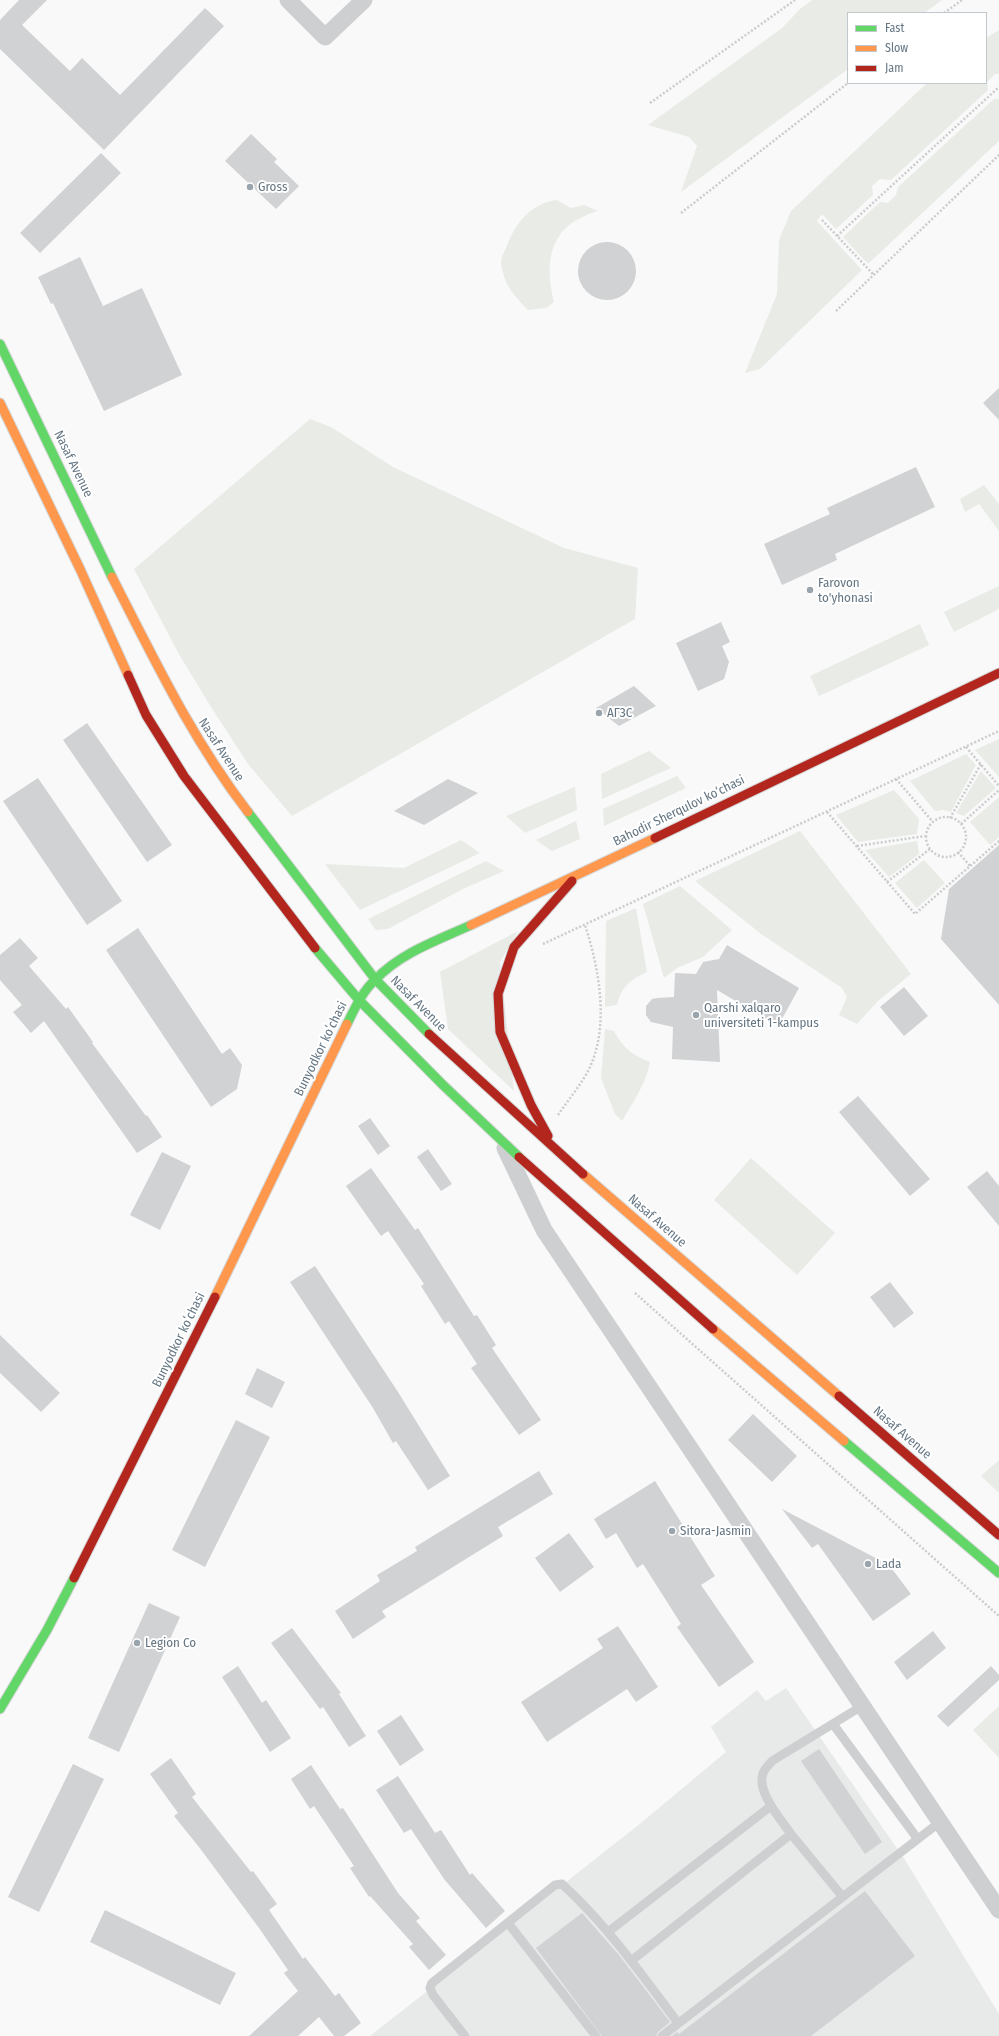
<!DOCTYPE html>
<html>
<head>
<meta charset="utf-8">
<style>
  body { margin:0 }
  #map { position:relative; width:999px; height:2036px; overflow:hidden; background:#f9f9f9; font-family:"Fira Sans Condensed",sans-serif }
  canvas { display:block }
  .legend { position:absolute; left:847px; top:12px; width:140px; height:72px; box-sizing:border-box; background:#fff; border:1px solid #c1c8cd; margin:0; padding:5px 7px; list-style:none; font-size:12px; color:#657683 }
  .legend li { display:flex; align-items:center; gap:8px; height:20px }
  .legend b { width:20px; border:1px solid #c1c8cd }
</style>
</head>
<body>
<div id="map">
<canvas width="999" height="2036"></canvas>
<ul class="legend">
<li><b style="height:5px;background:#63d668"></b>Fast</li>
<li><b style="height:5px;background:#ff974d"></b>Slow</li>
<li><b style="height:5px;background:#b3261e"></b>Jam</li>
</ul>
</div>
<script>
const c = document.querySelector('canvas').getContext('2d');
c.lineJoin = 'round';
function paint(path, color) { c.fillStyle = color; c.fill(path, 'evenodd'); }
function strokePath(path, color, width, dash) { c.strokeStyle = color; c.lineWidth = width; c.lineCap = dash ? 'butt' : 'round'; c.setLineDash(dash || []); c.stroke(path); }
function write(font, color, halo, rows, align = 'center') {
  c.font = font + ' "Fira Sans Condensed",sans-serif'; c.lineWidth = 4; c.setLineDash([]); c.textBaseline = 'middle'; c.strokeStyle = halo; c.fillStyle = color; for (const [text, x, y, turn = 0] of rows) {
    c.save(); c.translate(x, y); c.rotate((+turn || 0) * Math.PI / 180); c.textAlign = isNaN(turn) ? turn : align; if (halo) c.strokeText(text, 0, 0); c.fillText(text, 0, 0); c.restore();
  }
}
const built = new Path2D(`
  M786,1688L905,1860L999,2014V2036H370L641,1823L726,1752L711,1727L757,1690L766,1701Z`);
const green = new Path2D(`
  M812,0H942L924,13H848V69L681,192L697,146L689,137L648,125L782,28L800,9Z
  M999,30V74H995L987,82L988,90L891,180L880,179L872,186L873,195L836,229L822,214L817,221L862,270L760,369L745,373L777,294L779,240L791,211L927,83H986V38Z
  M994,99H999V141L868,264L843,237L880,202L888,203L896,195L898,187Z
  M557,200L571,208L584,205L598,211C550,225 544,258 554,302L546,308L528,310C513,294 504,286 501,262C501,258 504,252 506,248C515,224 530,203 557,200Z
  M310,419L331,427L393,467L564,548L638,568L635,619L292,816L248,764L211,707L180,656L134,569Z
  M984,485L999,504V531L979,504L965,512L960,499Z
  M999,586V609L954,632L944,612Z
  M920,624L929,645L819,696L810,676Z
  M999,739V777L975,750Z
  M649,751L671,768L602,799L601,774Z
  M966,754L976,765L951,812L943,810L935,811L910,781Z
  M981,771L996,788L964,816L956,813Z
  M677,776L686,788L604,826L603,809Z
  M575,787L577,810L525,833L506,816Z
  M894,790L919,819L917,834L858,842L836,815Z
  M999,797V837L990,845L970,822Z
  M576,821L580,839L552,851L536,840Z
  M800,831L911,974L878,1001L857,1024L839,1015L847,997L842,988L761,934L695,881Z
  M461,840L480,853L360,910L325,864L404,868Z
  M917,841L919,854L889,877L865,850Z
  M924,860L945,883L917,908L895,883Z
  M486,861L504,871L463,889L388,929L376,930L368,919Z
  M680,886L732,930L703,957L677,968L664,978L643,904Z
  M636,908L647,972C631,979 621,987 617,1005L605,1007L606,921Z
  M518,931L500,962L514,1091L448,1029L440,972Z
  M605,1029L614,1031C624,1049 631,1054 650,1062C646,1084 633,1102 622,1121L615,1114L601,1078Z
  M751,1158L835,1233L797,1275L714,1200Z
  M999,1460V1493L981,1476Z
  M999,1706V1758L973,1730Z`);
const building = new Path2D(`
  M19,0H47L22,25L70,71L82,58L120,95L205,8L224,26L104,150L0,49V20Z
  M251,134L277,159L274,162L299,186L276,209L225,161Z
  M101,153L121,173L40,253L20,233Z
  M578 271a29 29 0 1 1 58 0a29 29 0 1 1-58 0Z
  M80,257L103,306L142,288L182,375L104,411L53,303L51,304L38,277Z
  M999,388V420L983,403Z
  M916,467L935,507L835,554L837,560L782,585L764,544L830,514L827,508Z
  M721,622L730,642L722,646L729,662L724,679L698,691L676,643Z
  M634,686L656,706L619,726L596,708Z
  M87,723L172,845L147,862L63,740Z
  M38,778L122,901L87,925L3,801Z
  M448,779L478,793L424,825L394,811Z
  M999,845V1005L941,939L949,889Z
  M138,928L222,1054L230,1048L242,1065L237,1089L211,1107L106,950Z
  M20,938L38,958L29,966L66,1009L68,1007L93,1042L92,1043L146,1116L147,1115L162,1137L137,1153L44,1021L31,1033L13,1012L22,1005L0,980V955Z
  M727,945L799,988L778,1026L717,990L720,1062L672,1059L673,1027L651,1022L646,1015V1006L652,999L657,998L674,997L675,973L696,974L703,962L719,959Z
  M904,987L928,1016L904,1036L880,1007Z
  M858,1096L930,1179L910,1196L839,1112Z
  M370,1118L390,1146L378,1155L358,1126Z
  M428,1149L452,1184L441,1191L417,1157Z
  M162,1152L191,1166L160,1230L130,1215Z
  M371,1168L415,1230L418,1228L474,1316L477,1315L496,1345L492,1348L541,1420L519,1435L471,1368L477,1364L449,1321L445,1324L421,1286L424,1284L388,1231L381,1236L346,1186Z
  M987,1171L999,1186V1226L967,1187Z
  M315,1266L398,1392L450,1476L428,1490L396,1441L393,1443L373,1408L290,1282Z
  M890,1282L914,1313L894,1328L870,1297Z
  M0,1335L60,1393L41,1412L0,1373Z
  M257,1368L285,1382L272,1408L245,1394Z
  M753,1414L797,1456L772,1482L728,1440Z
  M236,1420L270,1437L205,1567L172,1550Z
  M539,1471L553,1494L498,1527L503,1536L382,1611L386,1617L353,1639L335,1611L380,1581L377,1575L417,1551L415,1547Z
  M655,1481L715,1576L701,1585L754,1662L719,1687L677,1627L681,1624L643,1564L637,1568L616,1533L606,1539L594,1519Z
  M782,1509L889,1565L911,1594L873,1621L818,1544L812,1548Z
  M569,1533L594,1567L560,1592L535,1558Z
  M149,1603L180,1617L119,1752L88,1738Z
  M618,1626L658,1687L636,1702L627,1689L547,1742L521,1702L603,1648L597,1639Z
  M292,1628L341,1693L339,1694L366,1736L349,1747L323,1707L320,1709L271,1643Z
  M933,1631L946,1648L907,1680L894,1662Z
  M238,1666L262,1703L266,1700L291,1738L270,1752L222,1677Z
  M991,1666L999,1675V1680L948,1727L937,1716Z
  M401,1715L424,1750L400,1766L377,1731Z
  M819,1749L882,1842L865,1854L801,1761Z
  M171,1758L196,1794L192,1797L251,1872L253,1871L277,1904L269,1910L303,1959L305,1957L335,1996L339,1993L361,2023L344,2036H334L319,2017L298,2036H249L298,1991L284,1973L288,1970L259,1928L199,1847L174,1816L178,1813L150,1774Z
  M73,1764L104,1779L39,1912L8,1897Z
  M311,1765L340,1809L343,1808L398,1893L420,1918L416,1921L446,1955L429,1970L409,1947L413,1944L370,1896L369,1897L350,1868L354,1866L314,1806L310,1809L291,1779Z
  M398,1776L435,1833L441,1830L470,1875L472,1873L505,1911L486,1928L444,1879L411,1829L404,1833L376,1790Z
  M865,1891L915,1956L811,2036H672L677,2032L679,2034Z
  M105,1910L236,1973L220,2005L90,1942Z
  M582,1913L619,1955L670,2022L658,2032L656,2036H602L536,1948Z`);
const path = new Path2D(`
  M944,13L962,0
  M650,103L795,0
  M681,213L848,83
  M822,220L874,275
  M837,236L999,87
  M836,311L999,155
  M966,747L999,786
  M896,779L933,822
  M827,812L915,914L999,841
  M926 837a20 20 0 1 1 40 0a20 20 0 1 1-40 0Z
  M950,818L981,764
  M961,824L999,790
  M857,846L925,836
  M958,852L970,866
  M887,882L930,849
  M543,944L999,731
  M558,1115C568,1100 581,1085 589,1069C610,1026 599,968 585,925
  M635,1293L999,1616`);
const lane = new Path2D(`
  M833,1724L917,1838
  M791,1834L842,1896
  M508,1923L596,2036
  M608,1932L771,1806
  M631,1961L791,1834C781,1820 754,1789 764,1771C766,1767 770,1764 772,1761L862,1706
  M465,2036L433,1995L430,1988L432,1983L555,1885L562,1884C607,1925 642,1975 678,2023
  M662,2036L940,1822`);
const street = new Path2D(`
  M288,0L325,37L364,0
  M505,1148L544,1230L999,1910`);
const fast = new Path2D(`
  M0,344L112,577
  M248,812L375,979L429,1034
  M315,948L359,1000L443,1085L519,1157
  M347,1024C355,1008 362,992 375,980C400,953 438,940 471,925
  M844,1441L999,1573
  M0,1709L47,1630L74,1578`);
const slow = new Path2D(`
  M0,403L80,569L128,675
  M112,577C154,659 192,739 248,812
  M471,925L655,838
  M583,1174L839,1396
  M215,1297L347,1024
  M713,1329L844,1441`);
const jam = new Path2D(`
  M128,675L146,715L184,776L315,948
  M655,838L999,673
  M429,1034L583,1174
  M548,1136L531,1105L500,1032L498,994L514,947L572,881
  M519,1157L713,1329
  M839,1396L999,1535
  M74,1578L215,1297`);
const markers = [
  [250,187,4,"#99a4ac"],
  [810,590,4,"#99a4ac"],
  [599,713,4,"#99a4ac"],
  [696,1015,4,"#99a4ac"],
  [672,1531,4,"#99a4ac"],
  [868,1564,4,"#99a4ac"],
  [137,1643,4,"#99a4ac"]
];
const poiNames = [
  ["Gross",258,187],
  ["Farovon",818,583],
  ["to'yhonasi",818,598],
  ["АГЗС",607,713],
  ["Qarshi xalqaro",704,1008],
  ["universiteti 1-kampus",704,1023],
  ["Sitora-Jasmin",680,1531],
  ["Lada",876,1564],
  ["Legion Co",145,1643]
];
const streetNames = [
  ["Nasaf Avenue",73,464,64],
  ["Nasaf Avenue",221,750,57],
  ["Bahodir Sherqulov ko‘chasi",679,811,-26],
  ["Nasaf Avenue",418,1004,45],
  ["Bunyodkor koʻchasi",321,1049,-64],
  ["Nasaf Avenue",657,1221,41],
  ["Bunyodkor koʻchasi",179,1340,-64],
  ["Nasaf Avenue",902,1433,41]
];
paint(built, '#e8e9e9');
paint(green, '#e8ebe6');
paint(building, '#d0d2d3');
strokePath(fast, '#d5d6d7', 11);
strokePath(slow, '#d5d6d7', 11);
strokePath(jam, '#d5d6d7', 11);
strokePath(path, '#cbcccd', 2.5, [2, 2]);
strokePath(lane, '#cecfd0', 9);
strokePath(street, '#cecfd0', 17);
strokePath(fast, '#63d668', 9);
strokePath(slow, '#ff974d', 9);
strokePath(jam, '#b3261e', 9);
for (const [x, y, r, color] of markers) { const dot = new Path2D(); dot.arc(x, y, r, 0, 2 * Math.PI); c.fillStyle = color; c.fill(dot); strokePath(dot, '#fff', 1.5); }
write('13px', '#657683', '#fff', poiNames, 'left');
write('13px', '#657683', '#fff', streetNames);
</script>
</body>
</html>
